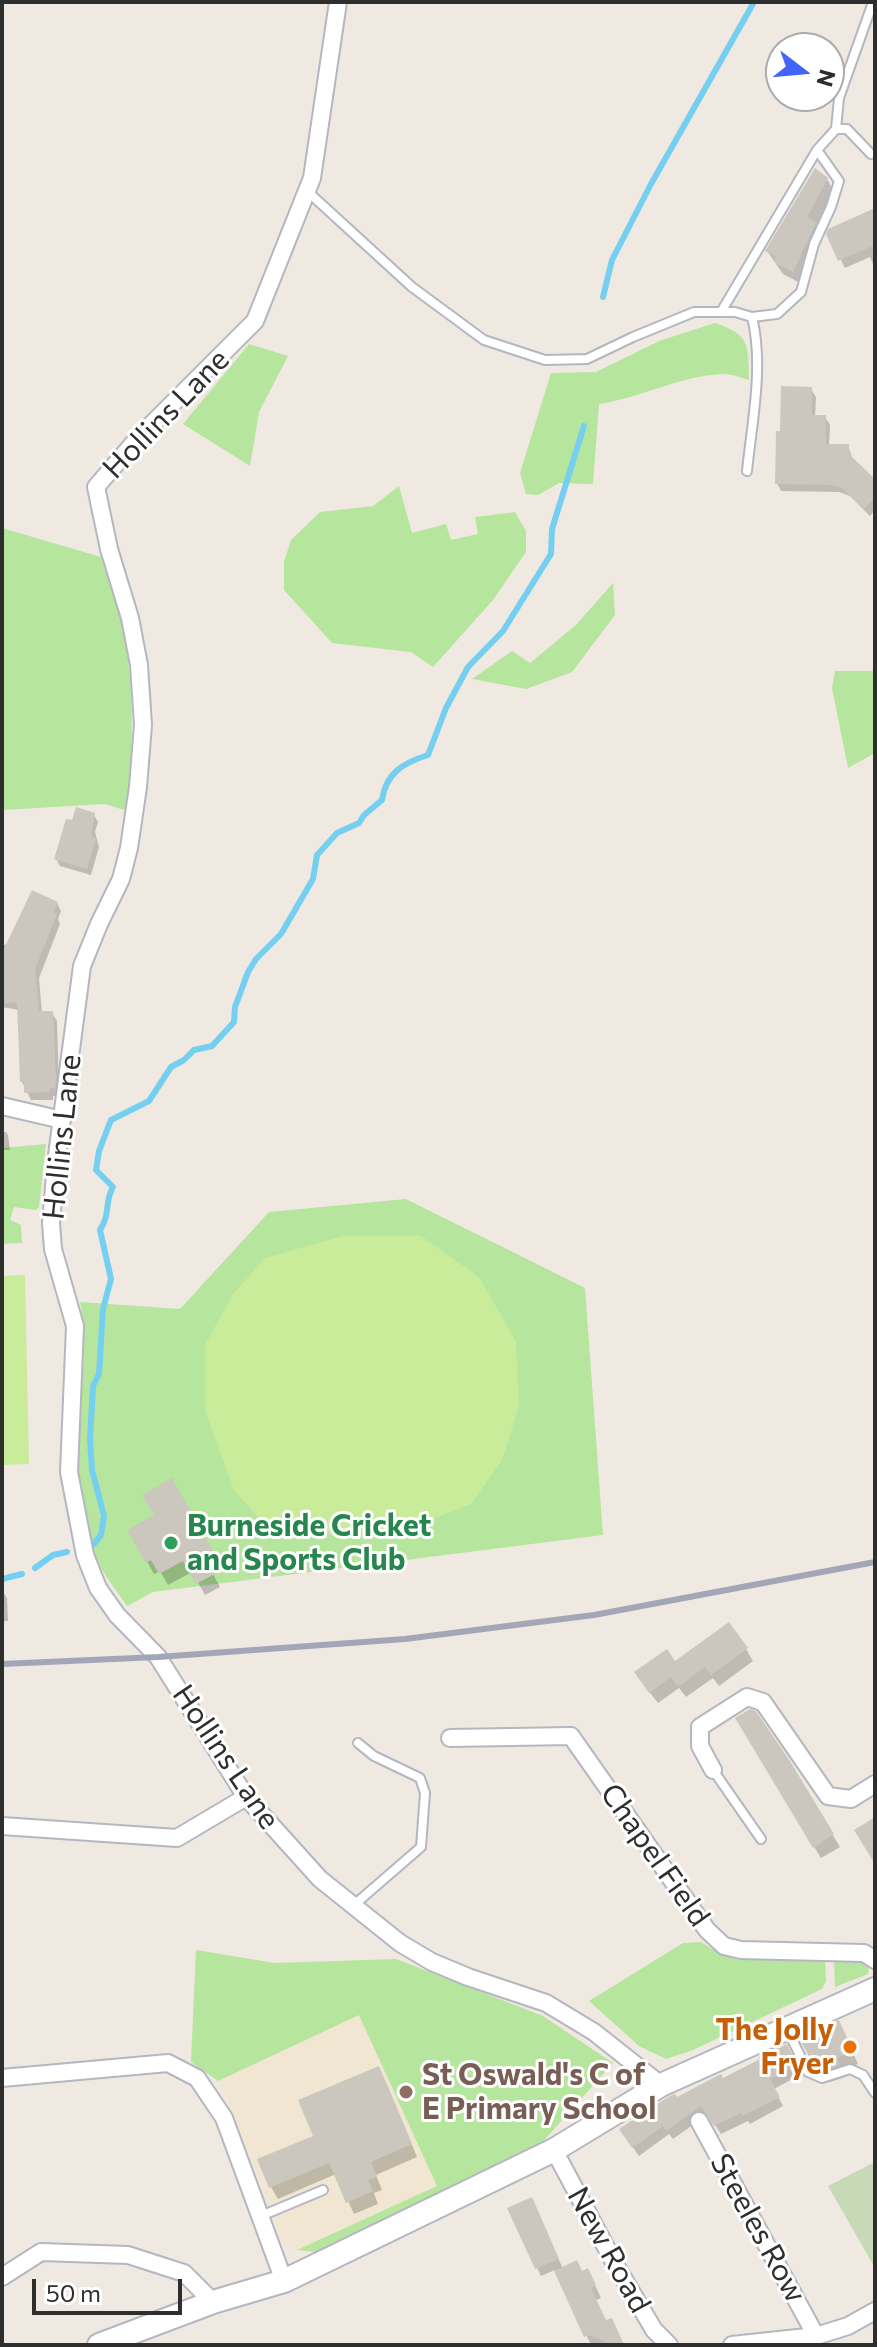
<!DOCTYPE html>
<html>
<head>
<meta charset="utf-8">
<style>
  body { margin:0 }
  #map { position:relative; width:877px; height:2347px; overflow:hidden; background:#efe9e1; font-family:Commissioner,sans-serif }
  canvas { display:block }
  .frame { position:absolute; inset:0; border:4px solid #2e2e2e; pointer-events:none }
  .north { position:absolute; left:765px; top:32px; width:80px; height:80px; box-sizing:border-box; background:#fff; border:2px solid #ababab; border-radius:50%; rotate:106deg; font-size:22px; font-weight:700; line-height:32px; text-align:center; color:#2e2e2e }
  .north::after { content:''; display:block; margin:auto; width:28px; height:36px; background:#4264fb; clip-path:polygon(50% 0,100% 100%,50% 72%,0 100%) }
  .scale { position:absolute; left:32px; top:2279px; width:150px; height:36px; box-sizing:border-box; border:4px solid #2e2e2e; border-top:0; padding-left:10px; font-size:24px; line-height:28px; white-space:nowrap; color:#2e2e2e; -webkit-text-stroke:6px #fff; paint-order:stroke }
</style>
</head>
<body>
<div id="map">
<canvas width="877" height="2347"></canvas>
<div class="frame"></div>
<div class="north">N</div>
<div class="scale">50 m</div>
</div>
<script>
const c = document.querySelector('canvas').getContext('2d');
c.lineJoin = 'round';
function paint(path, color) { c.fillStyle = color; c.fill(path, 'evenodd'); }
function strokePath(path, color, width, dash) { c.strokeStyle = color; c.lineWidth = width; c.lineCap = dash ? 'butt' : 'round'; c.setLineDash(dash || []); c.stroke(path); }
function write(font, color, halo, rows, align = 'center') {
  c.font = font + ' Commissioner,sans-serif'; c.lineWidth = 6; c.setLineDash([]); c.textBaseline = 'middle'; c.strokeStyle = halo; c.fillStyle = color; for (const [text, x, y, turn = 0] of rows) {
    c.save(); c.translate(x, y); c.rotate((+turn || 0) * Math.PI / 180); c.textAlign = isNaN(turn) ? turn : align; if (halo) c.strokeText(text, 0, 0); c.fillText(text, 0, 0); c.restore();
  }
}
const education = new Path2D(`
  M196,1950L275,1963L396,1959L543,2016L613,2063L539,2146L316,2252L297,2250L284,2246L229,2103L219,2081L191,2062Z`);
const green = new Path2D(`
  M715,323C751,335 748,345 749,380C742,378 732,374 724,374C681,375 641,398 599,404L593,484L559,483L538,495L526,494L520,473L551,373L596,372L659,341Z
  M249,344L288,356L259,412L250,466L183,424Z
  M399,486L412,533L446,524L451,540L478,534L475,517L515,512L526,531V552L493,600L433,667L411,652L332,643L284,590V562L291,540L320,512L373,506Z
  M2,528L101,557C110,583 119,609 124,635C135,693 133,753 127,811L105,804L2,810Z
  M613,583L615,615L572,672L526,689L472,679L512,651L530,663L576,625Z
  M835,671H875V753L848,768L832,688Z
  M46,1144L39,1207L36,1210L14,1207L10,1220L21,1225L22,1243L2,1244V1148Z
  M406,1199L585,1288L603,1535L153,1592L127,1606C117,1591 104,1576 97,1559C86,1532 77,1479 77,1449C77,1399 91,1353 80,1302L180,1309L269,1212Z
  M701,1942L720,1954L738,1960L825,1959L826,1981L822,1989L693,2050L666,2059L639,2046L589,2001L683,1943Z
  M196,1950L275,1963L396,1959L543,2016L613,2063L539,2146L316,2252L297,2250L437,2186L359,2015L218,2081L191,2062Z
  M860,1960L869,1968L868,1974L835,1987L834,1962Z`);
const cemetery = new Path2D(`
  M875,2162V2268L828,2186Z`);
const pitch = new Path2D(`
  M343,1236H421L479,1277L516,1341L519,1406L502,1460L471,1504L412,1527L320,1533L262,1522L234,1490L205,1411V1345L233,1294L265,1258Z
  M25,1275L29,1464L2,1465V1276Z`);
const shadow = new Path2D(`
  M827,179L834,192L816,225L822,236L800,283L783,274L767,251Z
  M875,224V269L870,257L845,268L828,234Z
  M811,389L816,397L815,417H825L830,425L829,446H848L853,460L875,482V510L870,516L850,496L839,492L781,491L777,483L782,433Z
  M94,815L98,822L95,832L99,847L91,875L60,866L56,859L73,823Z
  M57,903L61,911L58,919L60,924L39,978L42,1013H52L57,1021L59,1089L58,1096H53V1100H31L22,1082L19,1010L2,1007V945L17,944Z
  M2,1132H6L8,1135L10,1150H2Z
  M171,1481L221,1569L213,1574L220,1587L205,1595L192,1572L168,1585L160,1571L154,1574L130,1531L156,1515Z
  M2,1590L7,1598L8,1621H2Z
  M746,1649L753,1661L719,1686L713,1678L686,1697L679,1688L658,1703L644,1685L675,1663Z
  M737,1719L789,1762L840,1847L821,1858Z
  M845,2035L858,2064L842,2071L845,2077L830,2082L824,2079L802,2039Z
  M791,2056L800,2075L774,2089L783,2106L750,2124L748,2121L721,2134L708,2114L673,2139L669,2134L639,2156L627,2139L676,2100Z
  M385,2080L417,2157L376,2175L382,2190L374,2193L378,2204L354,2214L336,2174L278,2199L271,2187L316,2137Z
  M536,2207L563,2269L582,2273L594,2283L601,2298L596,2300L606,2322L624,2345H591L555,2270L541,2276L510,2209Z`);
const stream = new Path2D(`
  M603,297L612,260L651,184L754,2
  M92,1546L101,1535L104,1516L92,1470L90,1439L93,1386L99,1374L103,1309L111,1279L100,1230C111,1213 104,1203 113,1187L96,1170L99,1151L111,1120L149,1101L171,1067L184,1060L194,1050L212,1046L234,1022L235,1007L248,972L256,959L281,934L313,879L317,855L337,833L359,823L364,815L382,800C386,773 403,763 428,755L446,708L468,667L503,631L551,554L552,529L584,426
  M35,1568L53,1555L67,1552
  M2,1579L22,1574`);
const building = new Path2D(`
  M815,168L828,178L807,217L816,222L793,272L774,262L776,257L765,251Z
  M875,208V245L838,261L826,234L828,229Z
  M781,386L812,387V415H826V444H849V454L875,479V498L864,509L843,489L833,485L775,484L776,431H780Z
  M76,807L95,813L91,836L96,838L87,869L54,859L66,819L72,820Z
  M32,890L58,902L53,913L57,914L35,969L39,1011H53L56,1080L55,1088L50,1089V1092L24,1093V1082H20L17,1002L5,1003V999H2V953Z
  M172,1478L216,1556L208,1561L215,1574L196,1584L183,1561L159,1574L151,1560L146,1563L127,1530L154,1515L142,1495Z
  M729,1622L748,1648L711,1675L705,1667L678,1687L671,1677L649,1693L634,1672L667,1649L675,1661Z
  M750,1709L756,1711L790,1761L834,1834L813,1848L735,1718Z
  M875,1817V1864L854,1830Z
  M839,2020L853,2051L837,2058L840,2065L822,2071L815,2067L799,2038Z
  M787,2044L797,2065L770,2079L780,2097L743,2116L741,2113L714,2126L701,2106L666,2131L663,2126L632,2148L619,2129L668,2097L675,2094L677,2097L721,2074L723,2078L760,2059L758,2057Z
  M379,2066L412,2144L371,2162L377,2177L368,2180L373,2191L346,2203L329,2163L269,2188L257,2159L313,2136L298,2100Z
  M532,2197L559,2259L535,2269L507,2208Z
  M577,2260L582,2271L588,2268L596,2285L591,2288L606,2320L612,2318L624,2345H612L590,2335L584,2337L554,2271Z`);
const lane = new Path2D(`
  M836,129L839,98L873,2
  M817,150L836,129H847L871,154
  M307,191L412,287L484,340L545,360L587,359L633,337L694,312H735L752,317C764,366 752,422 747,471
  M721,312L817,150L839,181L831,207L814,244L801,292L777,314L752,317
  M713,1770L761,1839
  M354,1905L421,1847L425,1793L420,1778L374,1756L358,1743
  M787,2029L808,2072L822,2078L850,2069L863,2075L875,2093
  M261,2216L323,2190`);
const street = new Path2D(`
  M338,2L312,178L255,321L138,438L96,487L109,549L130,618L139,665L143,725L138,787L129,848L121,879L99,924L82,966L56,1163L51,1223L53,1249L75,1326L69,1472L85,1555L98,1588L117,1615L158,1657L246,1797L320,1879L400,1943L432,1962L468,1977L546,2003L594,2032L661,2085
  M2,1106L62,1120
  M450,1738L571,1736L707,1930L724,1946L741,1950L864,1953L875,1960
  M713,1770L700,1746V1727L747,1697L763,1702L828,1796L851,1799L875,1784
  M2,1826L177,1838L246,1797
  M2,2078L168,2063L197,2078L224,2118L284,2281
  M699,2121L816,2336
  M554,2150L615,2264L654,2330L669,2345
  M2,2277L41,2252L128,2255L184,2273L213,2302
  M732,2345L816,2336L848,2326L875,2311`);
const secondary = new Path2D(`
  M99,2345L213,2302L284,2281L554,2150L661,2085L875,1989`);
const rail = new Path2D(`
  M2,1664L158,1657L405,1639L594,1615L875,1562`);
const markers = [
  [171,1543,8,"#2e9e5b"],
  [850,2047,8,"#e8710a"],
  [406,2092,8,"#8d6e63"]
];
const streetNames = [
  ["Hollins Lane",166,414,-46],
  ["Hollins Lane",62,1137,-84],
  ["Hollins Lane",226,1757,56],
  ["Chapel Field",655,1855,55],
  ["Steeles Row",758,2228,61],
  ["New Road",609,2250,61]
];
const leisureNames = [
  ["Burneside Cricket",187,1526],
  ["and Sports Club",187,1560]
];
const foodNames = [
  ["The Jolly",834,2030],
  ["Fryer",834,2064]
];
const educationNames = [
  ["St Oswald's C of",422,2075],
  ["E Primary School",422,2109]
];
paint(education, '#f0e6d1');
paint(green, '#b6e59e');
paint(cemetery, '#c8d9b8');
paint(pitch, '#c9ec9a');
paint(shadow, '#0003');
strokePath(stream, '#75cff0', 6);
paint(building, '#cbc7bf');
strokePath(lane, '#b4b7c1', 12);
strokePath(street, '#b4b7c1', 20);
strokePath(secondary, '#b4b7c1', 26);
strokePath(lane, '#fff', 8);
strokePath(street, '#fff', 16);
strokePath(secondary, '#fff', 22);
strokePath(rail, '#a3a6b8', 6);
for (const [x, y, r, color] of markers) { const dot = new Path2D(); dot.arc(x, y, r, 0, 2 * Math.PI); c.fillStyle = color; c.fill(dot); strokePath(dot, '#fff', 3); }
write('30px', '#2e2e2e', '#fff', streetNames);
write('bold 30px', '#27864d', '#fff', leisureNames, 'left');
write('bold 30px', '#c56008', '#fff', foodNames, 'right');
write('bold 30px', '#785e54', '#fff', educationNames, 'left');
</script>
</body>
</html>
